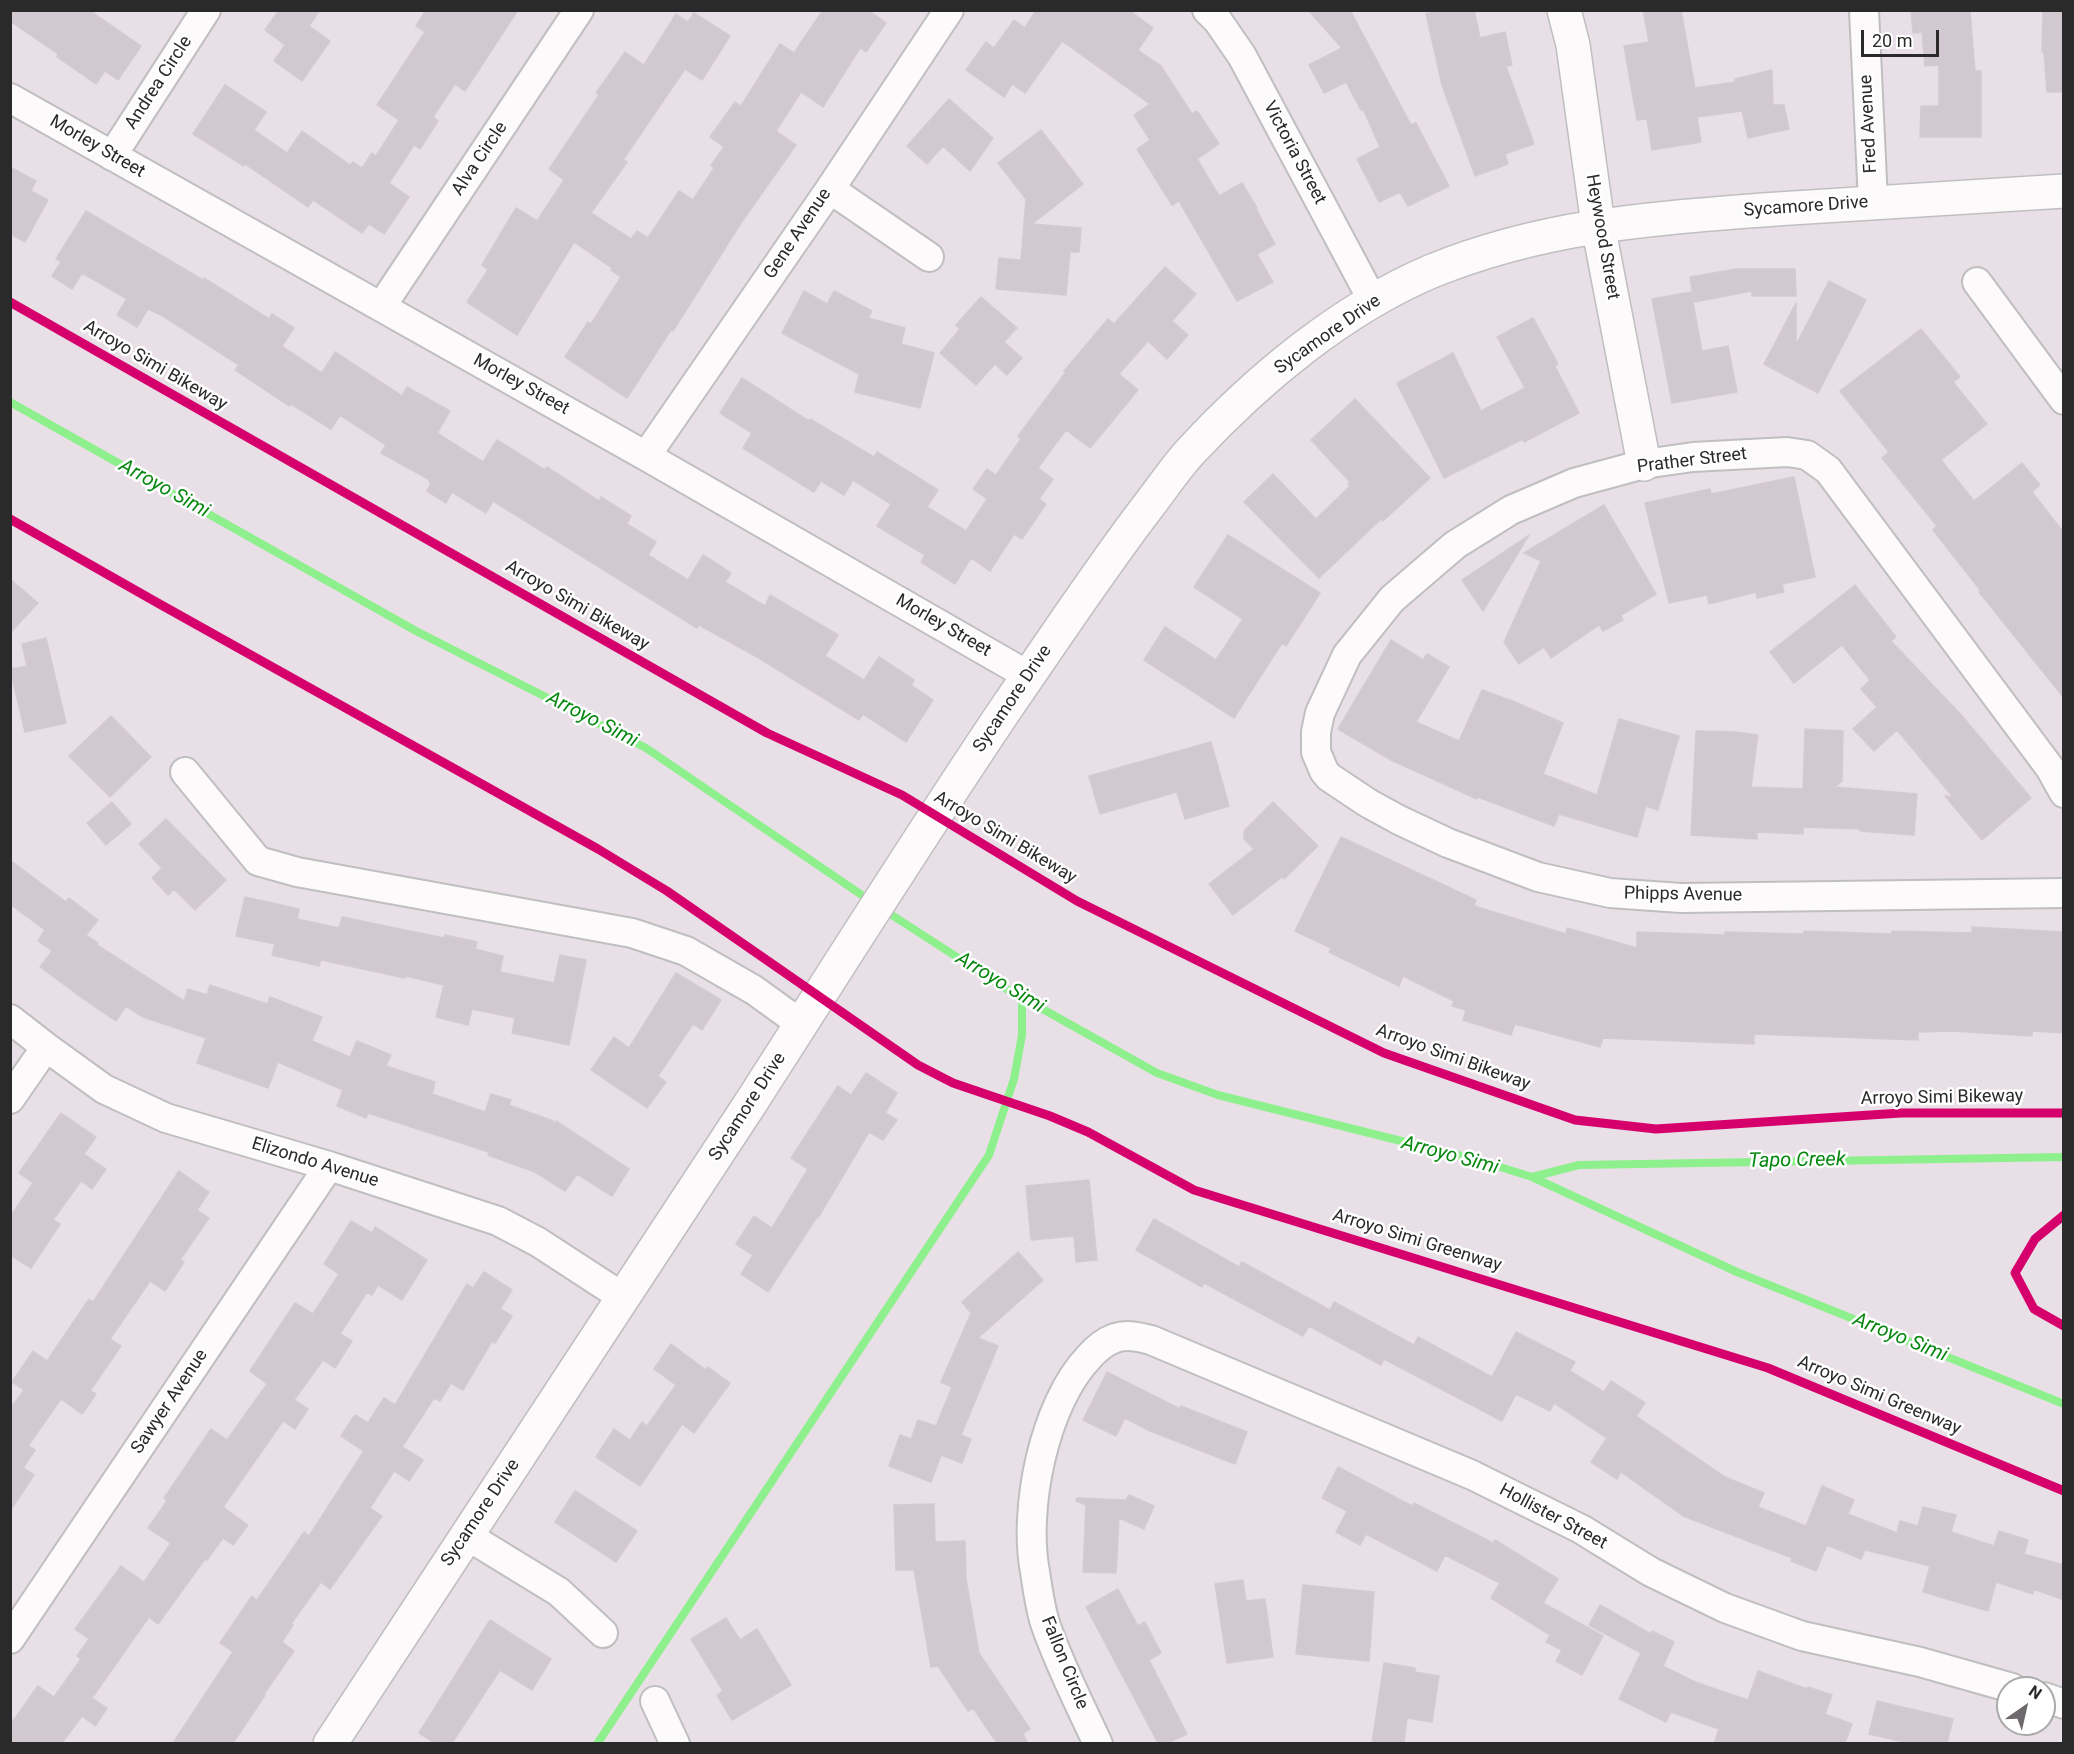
<!DOCTYPE html>
<html>
<head>
<meta charset="utf-8">
<style>
  body { margin:0 }
  #map { position:relative; width:2074px; height:1754px; overflow:hidden; background:#e9dfe6; font-family:Roboto,sans-serif }
  canvas { display:block }
  .frame { position:absolute; inset:0; border:12px solid #2a2a2a; pointer-events:none }
  .north { position:absolute; left:1996px; top:1676px; width:60px; height:60px; box-sizing:border-box; background:#fff; border:2px solid #aaa; border-radius:50%; rotate:34deg; font-size:16px; font-weight:700; line-height:24px; text-align:center; color:#2a2a2a }
  .north::after { content:''; display:block; margin:auto; width:21px; height:27px; background:#6d696c; clip-path:polygon(50% 0,100% 100%,50% 72%,0 100%) }
  .scale { position:absolute; left:1861px; top:30px; width:78px; height:27px; box-sizing:border-box; border:3px solid #2a2a2a; border-top:0; padding-left:8px; font-size:18px; line-height:21px; white-space:nowrap; color:#2a2a2a; -webkit-text-stroke:4px #fff; paint-order:stroke }
</style>
</head>
<body>
<div id="map">
<canvas width="2074" height="1754"></canvas>
<div class="frame"></div>
<div class="north">N</div>
<div class="scale">20 m</div>
</div>
<script>
const c = document.querySelector('canvas').getContext('2d');
c.lineJoin = 'round';
function strokePath(path, color, width, dash) { c.strokeStyle = color; c.lineWidth = width; c.lineCap = dash ? 'butt' : 'round'; c.setLineDash(dash || []); c.stroke(path); }
function paint(path, color) { c.fillStyle = color; c.fill(path, 'evenodd'); }
function write(font, color, halo, rows, align = 'center') {
  c.font = font + ' Roboto,sans-serif'; c.lineWidth = 5; c.setLineDash([]); c.textBaseline = 'middle'; c.strokeStyle = halo; c.fillStyle = color; for (const [text, x, y, turn = 0] of rows) {
    c.save(); c.translate(x, y); c.rotate((+turn || 0) * Math.PI / 180); c.textAlign = isNaN(turn) ? turn : align; if (halo) c.strokeText(text, 0, 0); c.fillText(text, 0, 0); c.restore();
  }
}
const stream = new Path2D(`
  M10,402L416,631L646,748L872,902
  M884,910L1005,988L1157,1073L1218,1095L1481,1161L1532,1177L1737,1272L2064,1404
  M1532,1177L1579,1165L2064,1157
  M597,1744L989,1155L1014,1079L1022,1035V998`);
const building = new Path2D(`
  M10,10H89L141,46L118,80L105,71L96,84L57,57L58,54L10,21Z
  M279,10H320L309,26L330,41L302,81L274,61L285,45L265,30Z
  M426,10H518L465,91L455,84L433,117L438,121L420,149L414,145L389,183L409,197L384,234L369,224L362,233L313,200L308,207L245,164L244,166L193,134L225,85L266,112L254,130L287,153L302,131L350,165L353,162L362,168L372,153L376,156L399,120L377,105L425,32L416,26Z
  M823,10H868L886,23L866,52L860,48L823,107L801,92L776,131L796,145L741,223L673,331L671,330L627,398L565,357L588,322L591,324L621,277L611,270L612,268L574,242L517,335L467,302L488,270L482,265L516,208L537,221L564,180L549,169L599,95L596,93L625,52L644,65L676,14L688,22L694,13L730,36L702,80L685,69L623,160L627,162L591,213L631,239L637,231L648,238L679,191L693,200L714,168L711,165L724,147L710,137L735,102L741,106L780,44L794,53Z
  M1036,10H1129L1153,28L1138,50L1161,66L1192,114L1197,111L1219,144L1197,159L1219,196L1242,183L1257,208L1256,209L1275,244L1257,254L1273,282L1237,301L1179,201L1172,205L1137,149L1150,140L1134,115L1150,104L1062,41L1025,93L1012,84L1004,97L966,70L986,42L994,48L1014,20L1025,28Z
  M1308,10H1350L1411,125L1416,123L1449,186L1408,206L1400,192L1379,202L1357,159L1380,147L1363,109L1361,110L1346,82L1324,93L1309,65L1342,48Z
  M1440,10H1474L1480,38L1505,32L1512,65L1506,66L1534,144L1505,154L1508,164L1475,176L1442,85L1426,14Z
  M1643,10H1681L1695,88L1735,82V79L1772,70L1773,105H1784L1789,129L1748,138L1742,111L1697,117L1701,142L1652,150L1647,119L1637,120L1624,46L1649,42Z
  M1911,10H1970L1975,71H1981V137H1920L1921,106H1939V65L1925,66L1922,32L1913,33Z
  M2043,10H2064V92H2047L2044,52H2042Z
  M949,99L993,138L970,171L943,146L927,164L907,146Z
  M1041,130L1083,184L1032,224L1081,228L1079,252H1070L1066,295L996,289L999,258L1021,260L1026,199L998,163Z
  M10,167L36,181L31,191L48,200L25,242L10,234Z
  M86,211L203,280L204,278L269,319L272,314L294,328L282,346L322,373L335,352L402,396L407,387L450,411L437,433L483,462L497,440L545,470L547,467L599,501L601,497L631,516L627,524L656,542L648,555L688,580L703,555L731,573L725,582L765,606L770,595L838,635L825,656L864,680L879,657L914,680L911,685L933,700L906,742L863,714L859,720L757,657L699,625L697,628L493,501L486,513L452,492L446,503L427,491L431,483L429,482L430,480L381,453L386,445L340,415L331,429L291,404L289,406L235,370L239,365L163,316L148,309L137,327L117,315L127,299L82,273L72,289L52,276L61,262L56,259Z
  M1165,267L1196,294L1172,321L1188,335L1167,359L1148,341L1119,374L1138,390L1090,448L1066,430L1038,468L1053,479L1039,499L1046,504L1022,539L1014,534L990,571L971,558L955,584L921,562L925,555L877,526L891,504L853,480L844,495L821,481L814,492L743,448L752,433L720,413L742,378L809,421L810,419L874,457L877,452L938,490L927,507L966,531L987,499L973,489L987,469L996,475L1021,439L1018,436L1066,372L1064,371L1108,319L1114,324Z
  M1736,269H1795L1796,296H1752V291L1694,302L1690,277Z
  M1829,281L1866,300L1818,393L1764,364L1796,303V345Z
  M804,291L827,304L834,291L872,311L868,318L905,328L901,344L934,353L920,408L855,392L859,374L782,333Z
  M1691,292L1702,351L1728,346L1737,392L1672,403L1652,299Z
  M981,297L1017,328L1004,342L1022,358L1007,375L995,364L976,385L940,353L960,329L956,325Z
  M1533,318L1558,364L1555,366L1579,413L1524,442L1523,439L1444,478L1397,383L1453,353L1481,411L1525,388L1497,337Z
  M1921,329L1960,377L1953,382L1987,424L1941,460L1974,501L2022,463L2040,485L2032,492L2064,533V698L1979,592L1981,591L1933,530L1937,526L1882,458L1889,452L1840,391Z
  M1355,399L1430,478L1383,521L1381,519L1319,578L1244,502L1273,474L1316,519L1350,486L1348,484L1350,482L1311,440Z
  M1794,477L1815,577L1782,584L1784,592L1757,598L1756,592L1709,604L1707,595L1669,603L1645,503L1710,489L1711,494Z
  M1604,505L1656,594L1621,615L1623,620L1603,631L1599,625L1551,658L1544,647L1519,664L1504,642L1541,561L1524,553Z
  M1228,535L1320,593L1286,646L1282,643L1234,718L1144,660L1165,627L1216,660L1243,619L1194,587Z
  M1529,535L1483,611L1462,580Z
  M10,579L38,603L10,633Z
  M1855,585L1896,637L1891,641L1963,717L2031,798L1982,840L1945,796L1953,797L1897,730L1874,751L1853,729L1877,707L1861,689L1870,680L1842,645L1794,683L1770,652Z
  M46,638L66,723L25,732L10,669L27,666L22,644Z
  M1391,640L1423,660L1427,654L1449,667L1416,722L1459,741L1482,690L1515,702L1563,723L1543,774L1597,795L1619,719L1679,736L1658,810L1646,806L1637,837L1559,814L1554,826L1478,797L1477,799L1391,760L1338,729Z
  M111,716L151,757L110,797L69,756Z
  M1805,729L1843,731L1842,781L1835,787L1917,794L1914,835L1860,831V829L1803,827V834L1757,832V839L1691,835L1696,731L1736,732L1758,735L1751,787L1803,789Z
  M1211,742L1229,806L1185,819L1177,792L1100,814L1089,776Z
  M112,802L131,824L106,845L87,823Z
  M1273,802L1318,846L1284,879L1282,877L1233,915L1209,884L1254,849L1244,839V831Z
  M166,819L226,880L195,910L174,889L168,895L152,878L162,868L139,844Z
  M1341,837L1476,900L1474,906L1566,934L1567,928L1637,948V932L1725,935V932L1804,934V931L1892,934V931L1972,933V927L2064,932V1033L2032,1031V1036L1952,1031L1918,1032V1040L1754,1034V1044L1603,1038L1600,1047L1515,1024L1511,1035L1463,1020L1466,1010L1452,1006L1454,1001L1403,976L1399,986L1329,952L1331,948L1295,931Z
  M10,860L66,902L69,898L98,920L86,935L98,943L97,945L184,1001L188,989L207,995L210,985L267,1004L270,997L322,1017L312,1041L350,1057L357,1041L391,1055L386,1066L435,1082L432,1094L485,1112L491,1094L511,1100L509,1105L553,1121L552,1127L556,1121L629,1169L612,1196L577,1174L565,1191L535,1172L488,1155L489,1152L368,1113L366,1118L337,1106L343,1090L278,1062L268,1088L197,1063L206,1038L143,1017L126,1006L116,1021L85,1000L40,967L52,951L38,941L45,930L10,904Z
  M245,897L299,909L297,919L339,928L342,917L444,938L445,935L477,942L475,949L503,956L500,972L554,983L560,955L586,960L569,1045L512,1033L515,1018L472,1009L468,1025L436,1017L444,985L405,976V978L321,960L319,966L272,955L275,944L236,936Z
  M676,973L721,1000L702,1030L693,1024L658,1076L666,1082L647,1108L591,1070L614,1037L629,1048Z
  M866,1073L897,1093L885,1113L897,1120L883,1140L869,1132L818,1218L817,1217L768,1292L741,1274L753,1255L736,1244L754,1216L772,1228L808,1169L791,1158L838,1086L851,1095Z
  M61,1113L96,1137L84,1154L106,1169L92,1189L81,1181L53,1220L60,1224L31,1268L10,1255V1217L33,1183L19,1173Z
  M179,1171L209,1192L197,1210L209,1218L180,1260L184,1262L165,1291L150,1281L110,1339L121,1346L90,1391L96,1394L82,1414L61,1399L28,1446L35,1450L23,1468L34,1475L10,1511V1409L24,1390L12,1382L33,1351L47,1361L89,1299L93,1302Z
  M1089,1180L1097,1260L1076,1262L1074,1236L1031,1240L1026,1186Z
  M1154,1219L1239,1267L1242,1262L1330,1310L1334,1302L1414,1345L1418,1337L1492,1377L1516,1332L1575,1362L1570,1371L1604,1392L1611,1381L1645,1403L1636,1416L1725,1477L1764,1493L1758,1507L1806,1526L1822,1486L1854,1500L1848,1514L1897,1533L1900,1521L1918,1526L1923,1507L1956,1515L1951,1532L1994,1546L1999,1531L2028,1540L2024,1554L2064,1565V1600L2034,1589L2033,1594L1996,1582L1988,1611L1923,1592L1930,1566L1865,1550L1861,1559L1827,1545L1816,1571L1791,1561L1792,1558L1683,1516L1621,1472L1617,1479L1591,1462L1607,1438L1554,1403L1550,1411L1516,1394L1502,1421L1384,1359L1381,1365L1309,1326L1303,1336L1204,1283L1202,1287L1136,1250Z
  M351,1221L372,1233L375,1227L427,1260L402,1300L378,1285L372,1295L367,1292L340,1334L352,1341L335,1368L323,1360L294,1400L308,1409L295,1429L283,1421L223,1507L248,1525L233,1545L223,1538L207,1560L205,1559L158,1624L149,1617L92,1698L107,1708L95,1726L82,1716L62,1743H10V1725L38,1686L54,1697L81,1659L77,1656L89,1639L75,1629L121,1566L144,1582L171,1543L148,1528L167,1501L164,1498L211,1429L227,1440L267,1384L250,1371L295,1303L313,1314L339,1274L324,1264Z
  M1018,1252L1043,1280L978,1338L998,1346L961,1435L971,1439L962,1463L941,1455L931,1482L889,1466L900,1435L911,1439L918,1420L936,1426L952,1387L941,1382L971,1313L962,1302Z
  M484,1272L512,1290L500,1309L512,1316L495,1343L492,1341L463,1390L451,1383L440,1401L434,1398L402,1447L423,1460L409,1481L394,1471L370,1508L382,1516L330,1589L321,1582L291,1624L293,1625L282,1642L294,1651L264,1694L265,1695L233,1743H173L233,1652L220,1643L252,1596L257,1600L304,1532L309,1536L364,1451L341,1436L355,1415L368,1423L384,1398L395,1405L467,1284L473,1288Z
  M671,1344L706,1370L708,1367L730,1383L694,1433L682,1424L640,1486L596,1457L614,1429L630,1440L642,1422L647,1426L676,1385L654,1369Z
  M1107,1372L1180,1409L1181,1406L1247,1432L1235,1464L1150,1431L1125,1418L1116,1436L1083,1420Z
  M1338,1467L1412,1506L1414,1503L1493,1543L1495,1540L1558,1579L1543,1603L1603,1636L1582,1675L1556,1661L1562,1650L1546,1642L1550,1635L1491,1598L1500,1583L1445,1555L1437,1571L1366,1534L1360,1545L1336,1532L1347,1511L1322,1498Z
  M575,1491L637,1531L616,1562L555,1522Z
  M1129,1495L1154,1506L1144,1529L1119,1518L1116,1573L1083,1572L1086,1505L1076,1501L1077,1498L1126,1500Z
  M934,1504L935,1542L965,1541L966,1579L979,1653L1030,1729L1023,1734L1028,1743H997L973,1708L968,1711L938,1666L931,1667L914,1570H896L894,1505Z
  M1243,1580L1246,1601L1265,1599L1273,1657L1227,1663L1215,1584Z
  M1303,1585L1374,1592L1369,1661L1296,1654Z
  M1118,1589L1138,1626L1145,1622L1161,1653L1149,1660L1187,1734L1167,1743H1158L1086,1607Z
  M1600,1605L1651,1634L1652,1631L1674,1642L1663,1666L1695,1682L1748,1700L1758,1671L1807,1689L1808,1687L1832,1695L1825,1714L1852,1724L1845,1743H1714L1719,1729L1671,1712L1666,1722L1619,1699L1641,1653L1589,1625Z
  M726,1618L740,1640L757,1629L791,1685L732,1720L717,1695L723,1691L691,1639Z
  M490,1620L551,1659L532,1690L500,1670L452,1743H435L419,1733Z
  M1384,1663L1415,1668V1672L1439,1676L1432,1722L1407,1718L1404,1743H1372Z
  M1877,1701L1953,1719L1947,1743H1908L1869,1734Z`);
const street = new Path2D(`
  M1207,10L1218,21L1242,56L1373,301
  M1864,10L1873,202
  M10,98L646,456L1029,676
  M112,156L206,10
  M830,189L929,257
  M1977,282L2064,400
  M381,307L579,10
  M646,456L830,189L949,10
  M185,772L258,861L297,872L632,933L686,951L754,990L801,1024
  M2064,793L2050,768L1828,470L1807,455L1787,452L1693,457L1644,464L1574,483L1511,510L1455,545L1392,599L1347,655L1320,713L1316,732V752L1324,771L1329,777L1368,803L1399,820L1448,843L1538,877L1610,893L1681,898L2064,893
  M10,1019L46,1047L104,1089L166,1118L329,1166L498,1221L538,1242L624,1298
  M10,1099L46,1047
  M466,1535L559,1592L603,1633
  M10,1639L329,1166
  M2044,1697L2064,1704
  M655,1701L675,1744
  M1098,1744C1080,1705 1060,1666 1046,1626C1040,1609 1038,1590 1035,1572C1023,1509 1044,1404 1089,1357C1096,1349 1104,1342 1115,1338C1127,1334 1139,1337 1151,1340L1472,1475L1581,1529L1651,1572L1725,1608L1802,1636L1920,1662L2012,1688`);
const secondary = new Path2D(`
  M1564,10L1573,45L1598,225L1644,464
  M330,1744C469,1530 611,1318 750,1104C836,970 920,836 1009,704C1054,639 1098,572 1146,509C1161,490 1175,468 1192,450C1258,379 1342,309 1432,271C1543,226 1646,219 1763,210C1863,203 1963,197 2064,191`);
const cycleway = new Path2D(`
  M10,302L767,733L902,795L1077,901L1384,1053L1575,1120L1656,1129L1901,1113H2064
  M10,519L156,602L598,849L667,891L918,1065L953,1083L1050,1116L1088,1132L1194,1190L1768,1368L2064,1491
  M2064,1215L2035,1239L2015,1273L2034,1309L2064,1326`);
const streetNames = [
  ["Andrea Circle",159,83,-57],
  ["Fred Avenue",1869,124,-93],
  ["Morley Street",97,147,30],
  ["Victoria Street",1294,153,62],
  ["Alva Circle",480,159,-56],
  ["Sycamore Drive",1806,207,-4],
  ["Gene Avenue",798,234,-56],
  ["Heywood Street",1602,237,80],
  ["Sycamore Drive",1328,335,-35],
  ["Arroyo Simi Bikeway",155,366,30],
  ["Morley Street",521,385,29],
  ["Prather Street",1692,461,-7],
  ["Arroyo Simi Bikeway",577,606,30],
  ["Morley Street",943,626,30],
  ["Sycamore Drive",1013,699,-56],
  ["Arroyo Simi Bikeway",1005,838,31],
  ["Phipps Avenue",1683,895,1],
  ["Arroyo Simi Bikeway",1453,1058,20],
  ["Arroyo Simi Bikeway",1942,1098,-1],
  ["Sycamore Drive",748,1107,-57],
  ["Elizondo Avenue",315,1163,17],
  ["Arroyo Simi Greenway",1417,1241,17],
  ["Arroyo Simi Greenway",1879,1396,23],
  ["Sawyer Avenue",170,1402,-56],
  ["Sycamore Drive",481,1513,-56],
  ["Hollister Street",1553,1517,28],
  ["Fallon Circle",1064,1663,68]
];
const waterNames = [
  ["Arroyo Simi",164,489,29],
  ["Arroyo Simi",592,720,27],
  ["Arroyo Simi",1000,983,31],
  ["Arroyo Simi",1450,1156,15],
  ["Tapo Creek",1797,1161,-1],
  ["Arroyo Simi",1900,1338,22]
];
strokePath(stream, '#8df08c', 8);
paint(building, '#d1c9cf');
strokePath(building, '#d4cbd1', 1.5);
strokePath(street, '#c0bfc0', 32);
strokePath(secondary, '#c0bfc0', 36);
strokePath(street, '#fcfafb', 28);
strokePath(secondary, '#fcfafb', 33);
strokePath(cycleway, '#d6006c', 9);
write('18px', '#2a2a2a', '#fff', streetNames);
write('italic 20px', '#06870f', '#fff', waterNames);
</script>
</body>
</html>
